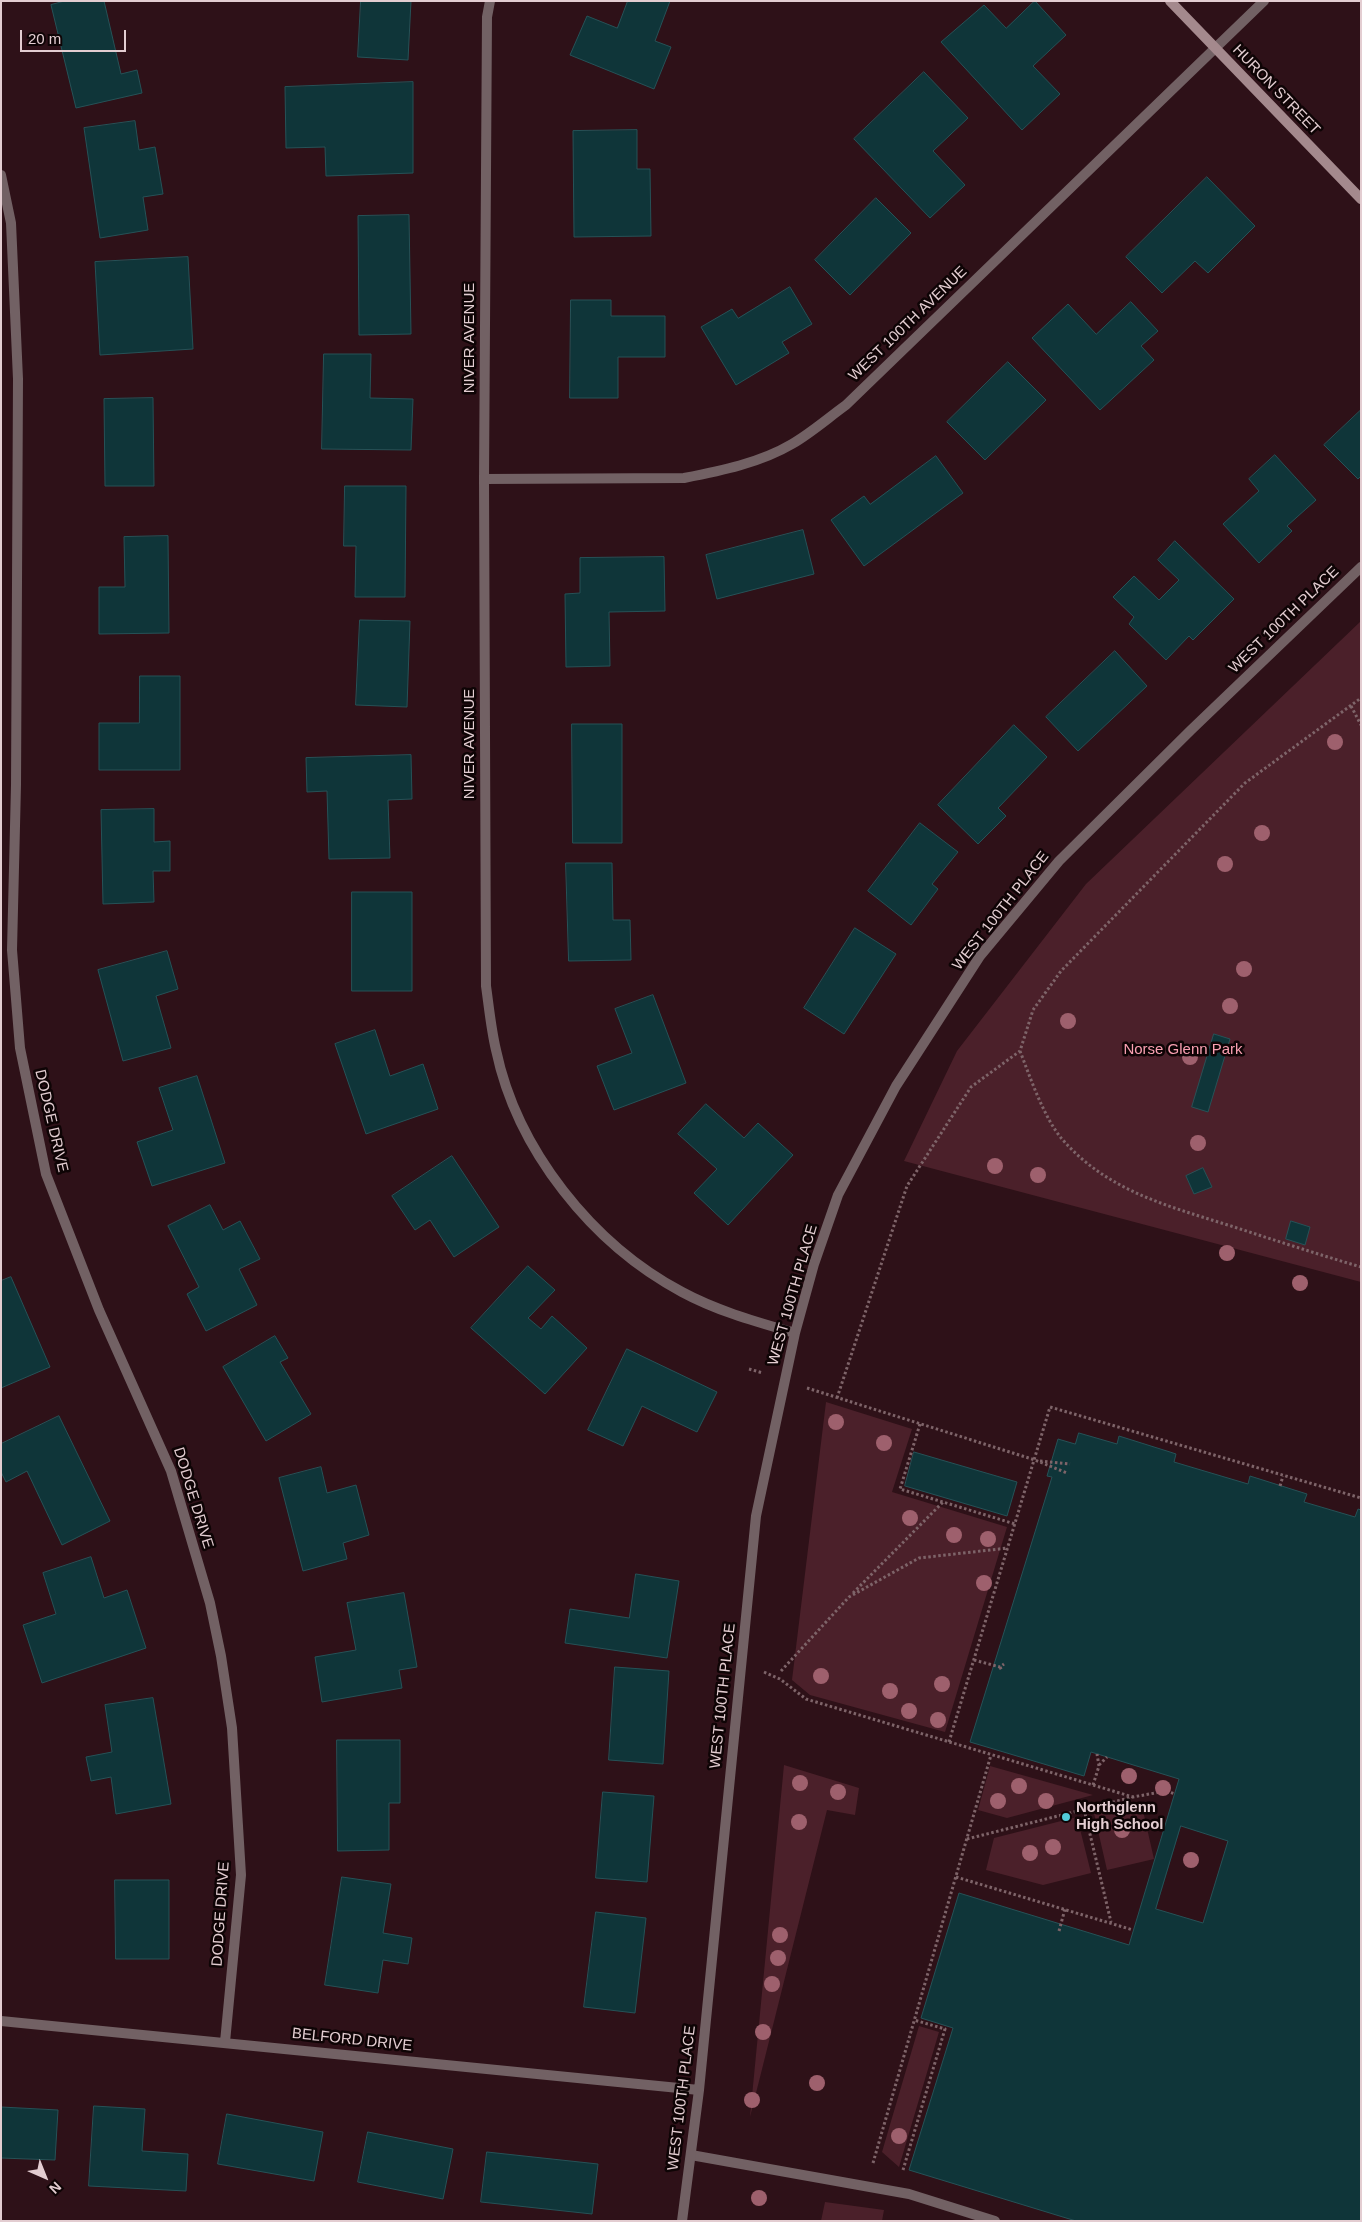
<!DOCTYPE html>
<html>
<head>
<meta charset="utf-8">
<style>
  body { margin:0 }
  #map { position:relative; width:1362px; height:2222px; overflow:hidden; background:#2e1118; font-family:Helvetica,sans-serif }
  canvas { display:block }
  .frame { position:absolute; inset:0; border:2px solid #e3cdd1; pointer-events:none }
  .north { position:absolute; left:20px; top:2152px; width:50px; height:50px; -webkit-text-stroke:4px #0e0405; paint-order:stroke; rotate:136deg; font-size:14px; font-weight:700; line-height:20px; text-align:center; color:#e3cdd1 }
  .north::after { content:''; display:block; margin:auto; width:18px; height:22px; background:#e3cdd1; clip-path:polygon(50% 0,100% 100%,50% 72%,0 100%) }
  .scale { position:absolute; left:20px; top:30px; width:106px; height:22px; box-sizing:border-box; border:2px solid #e3cdd1; border-top:0; padding-left:6px; font-size:15px; line-height:18px; white-space:nowrap; color:#e3cdd1; -webkit-text-stroke:4px #0e0405; paint-order:stroke }
</style>
</head>
<body>
<div id="map">
<canvas width="1362" height="2222"></canvas>
<div class="frame"></div>
<div class="north">N</div>
<div class="scale">20 m</div>
</div>
<script>
const c = document.querySelector('canvas').getContext('2d');
c.lineJoin = 'round';
function paint(path, color) { c.fillStyle = color; c.fill(path, 'evenodd'); }
function strokePath(path, color, width, dash) { c.strokeStyle = color; c.lineWidth = width; c.lineCap = dash ? 'butt' : 'round'; c.setLineDash(dash || []); c.stroke(path); }
function write(font, color, halo, rows, align = 'center') {
  c.font = font + ' Helvetica,sans-serif'; c.lineWidth = 5; c.setLineDash([]); c.textBaseline = 'middle'; c.strokeStyle = halo; c.fillStyle = color; for (const [text, x, y, turn = 0] of rows) {
    c.save(); c.translate(x, y); c.rotate((+turn || 0) * Math.PI / 180); c.textAlign = isNaN(turn) ? turn : align; if (halo) c.strokeText(text, 0, 0); c.fillText(text, 0, 0); c.restore();
  }
}
const green = new Path2D(`
  M1361,621V1282L904,1161L957,1051L1086,884Z
  M826,1402L912,1429L892,1492L1007,1527L945,1732L810,1695L792,1680Z
  M784,1765L859,1788L855,1815L827,1810L750,2117Z
  M990,1766L1093,1795L1007,1818L978,1810Z
  M1141,1802L1154,1859L1107,1870L1094,1813Z
  M1077,1817L1091,1873L1043,1885L986,1870L994,1838Z
  M919,2026L939,2032L899,2167L882,2152Z
  M825,2202L884,2210L882,2221H821Z`);
const building = new Path2D(`
  M65,1H104L121,74L137,70L142,93L76,108L51,5Z
  M361,1H411L408,60L358,57Z
  M628,1H670L655,41L671,47L654,89L570,55L587,16L617,28Z
  M1035,1L1066,35L1033,66L1060,94L1022,130L941,42L984,5L1006,28Z
  M924,72L968,118L933,151L965,185L930,218L854,139Z
  M413,82V173L326,176L325,147L286,148L285,87Z
  M135,121L139,150L155,147L163,194L143,197L148,230L100,238L84,128Z
  M637,130V169H650L651,236L574,237L573,131Z
  M1207,177L1255,226L1208,273L1195,261L1162,293L1126,257Z
  M876,198L911,233L850,295L815,260Z
  M409,215L411,334L359,335L358,216Z
  M188,257L193,349L100,355L95,262Z
  M790,287L812,324L782,342L789,353L736,385L701,327L732,309L738,318Z
  M571,300H611V316H665V357H618V398H570Z
  M1131,302L1158,331L1141,346L1154,360L1100,410L1032,338L1068,304L1096,334Z
  M324,354H371L370,398L413,399L411,450L322,449Z
  M1008,362L1046,400L985,460L947,422Z
  M153,398L154,486H105L104,399Z
  M1361,410V476L1358,479L1324,445Z
  M1275,455L1316,500L1287,526L1292,531L1259,563L1223,524L1259,491L1249,479Z
  M936,456L963,493L864,566L831,520L864,496L870,504Z
  M345,486H406L405,597H355L356,546H344Z
  M803,530L814,574L717,599L706,555Z
  M168,536L169,633L99,634V587H125L124,537Z
  M1175,541L1234,599L1193,640L1189,636L1166,660L1129,624L1134,617L1113,597L1134,576L1159,600L1179,580L1158,560Z
  M664,557L665,611L609,612L610,666L566,667L565,594L580,593V558Z
  M360,620L410,621L407,707L356,705Z
  M1115,651L1147,686L1078,751L1046,717Z
  M140,676H180V770H99V723H139Z
  M572,724H622V843H573Z
  M1014,725L1047,757L998,808L1006,816L978,844L938,805Z
  M411,755L412,799L388,800L390,858L329,859L327,791L307,792L306,758Z
  M154,809V842L170,841V871H153L154,902L103,904L101,810Z
  M920,823L958,852L932,884L938,889L911,925L868,891Z
  M566,863H612L613,920H630L631,960L569,961Z
  M352,892H412V991H352Z
  M855,928L896,954L844,1034L804,1008Z
  M167,951L178,989L156,996L171,1048L123,1061L98,970Z
  M653,995L686,1083L614,1110L597,1066L632,1053L615,1009Z
  M375,1030L390,1076L423,1064L438,1109L366,1134L335,1044Z
  M1214,1034L1230,1039L1208,1112L1192,1107Z
  M197,1076L225,1163L152,1186L137,1142L173,1130L159,1088Z
  M706,1104L744,1138L758,1123L793,1155L728,1225L694,1193L717,1169L678,1134Z
  M452,1156L499,1227L454,1257L430,1220L415,1230L392,1196Z
  M1203,1168L1212,1187L1194,1194L1186,1176Z
  M210,1205L223,1230L240,1221L260,1259L239,1269L257,1305L206,1331L187,1294L199,1287L168,1226Z
  M1291,1221L1310,1227L1305,1245L1286,1239Z
  M528,1266L555,1290L528,1318L541,1329L552,1316L587,1348L545,1394L471,1328Z
  M11,1277L50,1367L1,1388V1281Z
  M275,1336L288,1358L280,1362L311,1414L266,1441L223,1367Z
  M627,1349L717,1392L697,1432L642,1406L623,1446L588,1430Z
  M59,1416L110,1521L62,1545L27,1471L6,1482L1,1472V1444Z
  M1079,1433L1117,1444L1119,1436L1170,1452L1176,1454L1174,1462L1248,1484L1250,1476L1307,1494L1304,1502L1355,1517L1358,1509L1361,1510V2221H1076L909,2170L953,2028L921,2018L959,1893L1129,1945L1179,1779L1091,1752L1084,1776L970,1742L1052,1477L1047,1476L1058,1439L1075,1444ZM1181,1826L1228,1841L1203,1923L1156,1909Z
  M914,1452L1017,1482L1007,1516L905,1486Z
  M321,1467L327,1493L356,1485L369,1535L343,1543L347,1559L303,1571L279,1478Z
  M91,1557L104,1598L127,1590L146,1648L42,1683L23,1625L56,1614L43,1573Z
  M636,1574L679,1581L667,1658L565,1643L570,1609L629,1618Z
  M404,1593L417,1667L399,1670L402,1688L322,1702L315,1657L356,1650L347,1603Z
  M615,1667L669,1671L663,1764L609,1760Z
  M153,1698L171,1804L116,1814L111,1777L91,1781L86,1757L112,1752L105,1705Z
  M337,1740H400V1803H389V1850L338,1851Z
  M603,1792L654,1796L647,1882L596,1878Z
  M342,1877L391,1884L383,1933L412,1938L408,1964L383,1960L378,1993L325,1985Z
  M115,1880H169V1959H116Z
  M596,1912L646,1918L635,2013L584,2007Z
  M94,2106L145,2109L142,2151L188,2154L186,2191L89,2186Z
  M1,2107L58,2110L55,2160L1,2158Z
  M227,2114L323,2132L314,2181L218,2164Z
  M368,2132L453,2149L443,2199L358,2182Z
  M487,2152L598,2164L592,2214L481,2202Z`);
const path = new Path2D(`
  M1351,706L1361,725
  M1020,1051C1030,1077 1044,1118 1062,1139C1107,1191 1168,1206 1231,1226C1274,1240 1317,1254 1361,1267
  M749,1369L763,1373
  M807,1388L1035,1460L1067,1473
  M837,1398L907,1186L971,1087L1020,1051L1033,1010L1061,971L1245,783L1361,698
  M920,1424L900,1489L943,1502
  M1040,1461L1070,1464
  M1280,1486L1283,1476
  M853,1593L943,1502L1015,1524
  M974,1660L1000,1667L1004,1664
  M1000,1667L1002,1671
  M781,1671L849,1597L919,1558L1008,1548
  M764,1672L780,1679L806,1699L1133,1797
  M949,1742L1050,1407L1361,1498
  M1099,1765L1107,1757
  M1093,1785L1099,1766L1097,1754
  M1084,1809L1111,1922
  M967,1839L1133,1797L1166,1791L1175,1794
  M956,1877L1133,1930
  M1059,1931L1065,1909
  M873,2163L991,1755
  M903,2170L945,2029L914,2020`);
const lane = new Path2D(`
  M691,2155L909,2194L995,2221`);
const street = new Path2D(`
  M490,1L487,17L484,479L486,986C489,1007 491,1029 496,1050C517,1150 592,1244 682,1292C717,1311 757,1322 795,1333
  M1,175L11,223L18,379L16,785L12,950L20,1048L46,1174L99,1310L171,1471L210,1603L221,1656L232,1728L241,1875L225,2042
  M484,479L684,478C720,471 760,463 792,444C811,433 828,418 846,405L1264,1
  M1,2021L699,2090
  M682,2221L699,2090L756,1516L795,1333L814,1264L838,1195L896,1086L980,956L1059,861L1191,730L1361,567`);
const secondary = new Path2D(`
  M1170,1L1361,199`);
const trees = [
  [1335,742],
  [1262,833],
  [1225,864],
  [1244,969],
  [1230,1006],
  [1068,1021],
  [1190,1057],
  [1198,1143],
  [995,1166],
  [1038,1175],
  [1227,1253],
  [1300,1283],
  [836,1422],
  [884,1443],
  [910,1518],
  [954,1535],
  [988,1539],
  [984,1583],
  [821,1676],
  [942,1684],
  [890,1691],
  [909,1711],
  [938,1720],
  [1129,1776],
  [800,1783],
  [1019,1786],
  [1163,1788],
  [838,1792],
  [998,1801],
  [1046,1801],
  [799,1822],
  [1122,1830],
  [1053,1847],
  [1030,1853],
  [1191,1860],
  [780,1935],
  [778,1958],
  [772,1984],
  [763,2032],
  [817,2083],
  [752,2100],
  [899,2136],
  [759,2198]
];
const markers = [
  [1066,1817,5,"#52cbd9"]
];
const streetNames = [
  ["HURON STREET",1276,90,46],
  ["WEST 100TH AVENUE",908,324,-44],
  ["NIVER AVENUE",470,338,-90],
  ["WEST 100TH PLACE",1284,620,-44],
  ["NIVER AVENUE",470,744,-90],
  ["WEST 100TH PLACE",1001,911,-52],
  ["DODGE DRIVE",51,1121,77],
  ["WEST 100TH PLACE",793,1295,-74],
  ["DODGE DRIVE",193,1498,73],
  ["WEST 100TH PLACE",723,1696,-84],
  ["DODGE DRIVE",221,1914,-86],
  ["BELFORD DRIVE",352,2040,6],
  ["WEST 100TH PLACE",682,2098,-83]
];
const parkNames = [
  ["Norse Glenn Park",1183,1050]
];
const poiNames = [
  ["Northglenn",1076,1808],
  ["High School",1076,1825]
];
paint(green, '#4b202a');
paint(building, '#0f3539');
strokePath(building, '#265257', 1);
strokePath(path, '#7e6469', 3, [2.5, 2.5]);
strokePath(lane, '#726164', 10);
strokePath(street, '#726164', 10);
strokePath(secondary, '#a4898d', 10);
c.fillStyle = '#9e606d';
for (const [x, y] of trees) { c.beginPath(); c.arc(x, y, 8, 0, 2 * Math.PI); c.fill(); }
for (const [x, y, r, color] of markers) { const dot = new Path2D(); dot.arc(x, y, r, 0, 2 * Math.PI); c.fillStyle = color; c.fill(dot); strokePath(dot, '#0e0405', 2); }
write('15px', '#e3cdd1', '#0e0405', streetNames);
write('15px', '#faa0b2', '#0e0405', parkNames);
write('bold 15px', '#e3cdd1', '#0e0405', poiNames, 'left');
</script>
</body>
</html>
